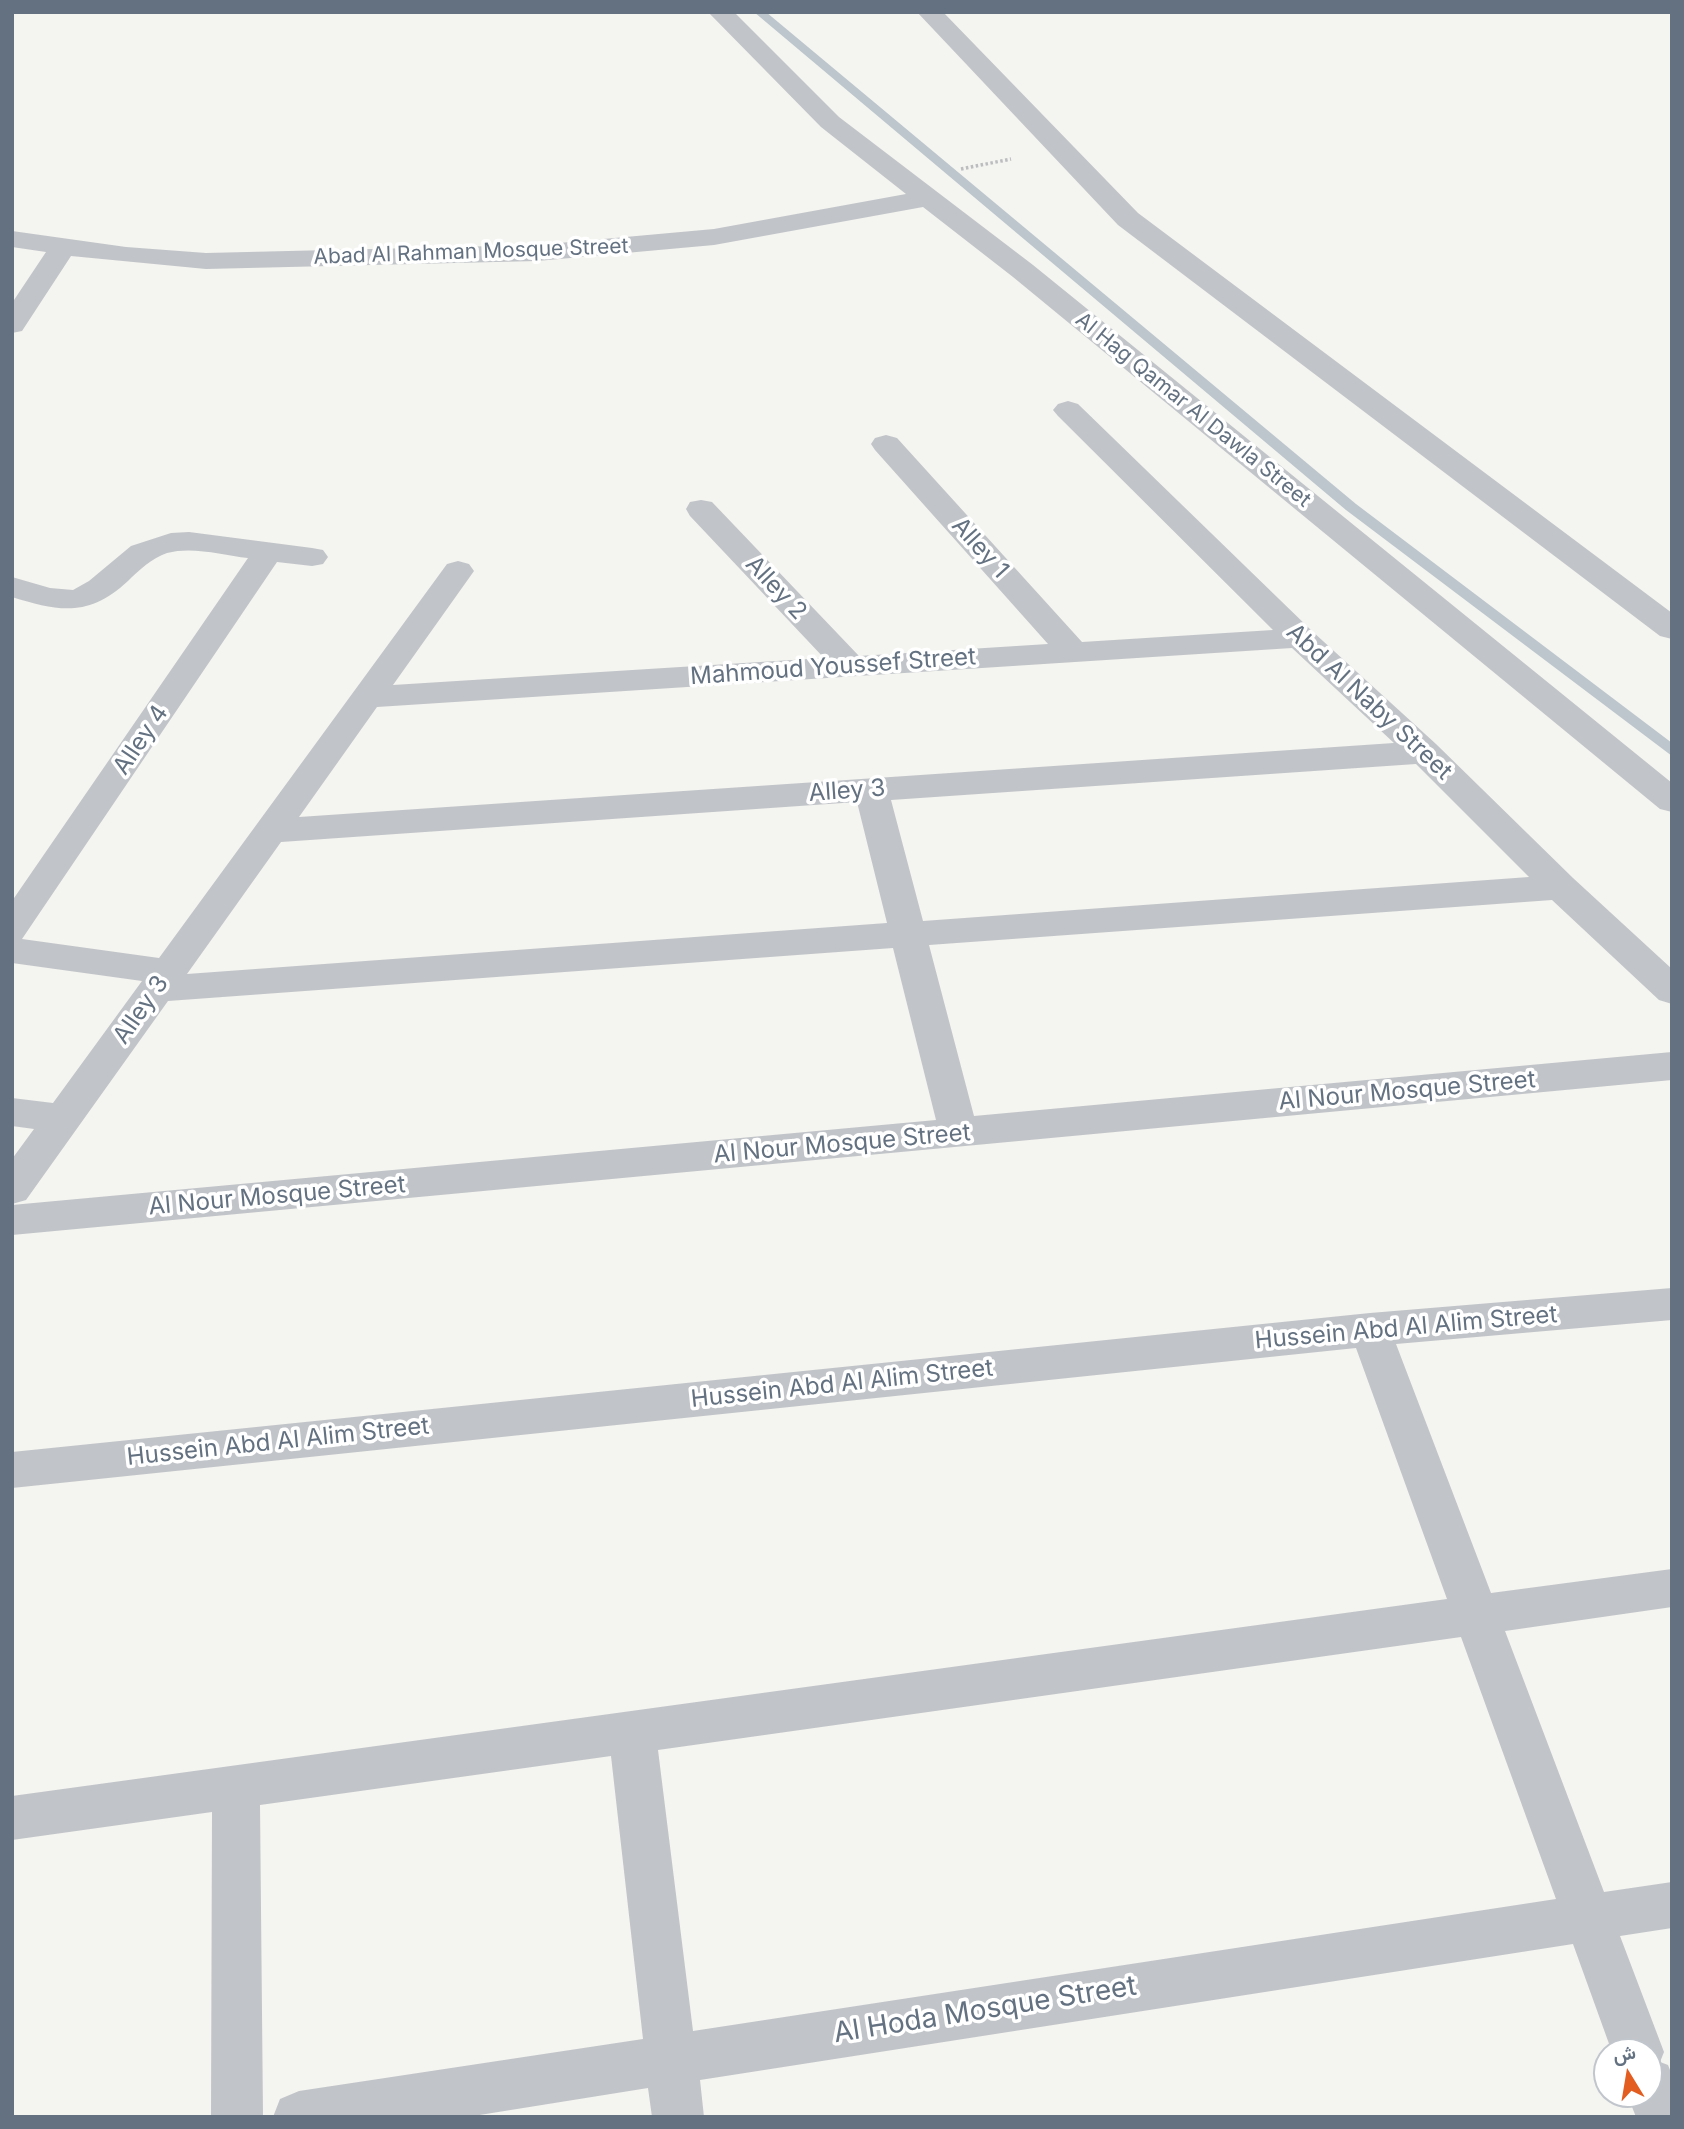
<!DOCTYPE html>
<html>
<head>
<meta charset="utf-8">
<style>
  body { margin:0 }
  #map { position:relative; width:1684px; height:2129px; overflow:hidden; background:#f4f4f0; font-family:Inter,Vazirmatn,sans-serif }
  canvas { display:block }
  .frame { position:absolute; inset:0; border:14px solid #637181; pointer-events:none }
  .north { position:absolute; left:1593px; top:2038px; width:70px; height:70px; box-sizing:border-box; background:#fff; border:2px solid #c1c6cd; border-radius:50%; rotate:349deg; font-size:19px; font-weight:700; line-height:28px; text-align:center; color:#637181 }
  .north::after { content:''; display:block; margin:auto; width:24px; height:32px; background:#e35d21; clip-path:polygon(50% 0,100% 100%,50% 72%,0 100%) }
</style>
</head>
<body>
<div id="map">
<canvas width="1684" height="2129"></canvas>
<div class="frame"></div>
<div class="north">ش</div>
</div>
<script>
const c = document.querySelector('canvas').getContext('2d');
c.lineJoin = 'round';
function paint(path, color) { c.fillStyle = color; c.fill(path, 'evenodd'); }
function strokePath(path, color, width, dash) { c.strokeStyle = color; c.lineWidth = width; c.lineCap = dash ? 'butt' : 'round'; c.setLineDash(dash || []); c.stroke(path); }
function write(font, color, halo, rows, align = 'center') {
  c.font = font + ' Inter,sans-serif'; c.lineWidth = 7; c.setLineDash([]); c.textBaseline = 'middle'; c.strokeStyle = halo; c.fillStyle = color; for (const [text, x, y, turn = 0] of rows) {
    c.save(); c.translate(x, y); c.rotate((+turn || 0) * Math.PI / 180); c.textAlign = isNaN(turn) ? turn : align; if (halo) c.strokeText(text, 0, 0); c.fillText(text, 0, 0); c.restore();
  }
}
const stream = new Path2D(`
  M754,12H766L1356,504L1672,743V756L1346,510Z`);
const path = new Path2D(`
  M961,169L1011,159`);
const minor = new Path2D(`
  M708,12H734L839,117L1033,265L1672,783V812L1660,809L1013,277L923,207L714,245L537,261L206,269L71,256L22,331L12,333V303L46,252L12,247V231L126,247L206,253L537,245L714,229L906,194L821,127Z
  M917,12H943L1138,213L1672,613V639L1660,636L1118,225Z
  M1068,401L1078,404L1312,631L1436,744L1573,878L1672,969V1004L1659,1000L1552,900L929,945L974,1116L1672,1052V1080L12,1235V1205L936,1120L893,948L168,1001L26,1200L12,1204V1159L34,1129L12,1126V1098L53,1103L142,981L12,963V901L248,558C223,555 192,546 167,553C152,558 139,570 128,581C89,617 60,612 12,597V577L50,588L73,590L89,581L131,546L171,533L189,532L312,548L323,550L328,557L323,564L312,566L277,562L22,939L159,958L447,564L458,561L469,564L474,571L393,685L824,658L690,516L686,509L690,502L701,500L712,502L859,656L1048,644L875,450L871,444L875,438L886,435L897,438L1082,642L1273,630L1058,416L1053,410L1058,404ZM1292,648L1394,743L299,817L377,707ZM1416,764L1529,877L923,921L891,800ZM857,802L887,923L187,974L281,842Z
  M1672,1288V1320L1396,1344L1491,1593L1672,1569V1607L1505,1631L1604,1892L1672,1882V1928L1620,1936L1664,2052L1660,2062L1668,2065L1672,2075V2117H1636L1627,2094H1649V2052H1612L1573,1944L700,2080L704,2117H652L648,2088L467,2117H273L280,2099L299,2091L643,2039L611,1756L260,1805L263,2117H211L212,1812L12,1840V1796L1447,1599L1356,1348L12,1488V1452L1370,1313ZM1461,1637L1556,1899L693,2031L658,1750Z`);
const farStreetnames = [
  ["Abad Al Rahman Mosque Street",471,252,-2],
  ["Al Hag Qamar Al Dawla Street",1193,410,39]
];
const streetNames = [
  ["Alley 1",980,548,48],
  ["Alley 2",776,588,47],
  ["Mahmoud Youssef Street",833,667,-4],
  ["Abd Al Naby Street",1369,702,43],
  ["Alley 4",141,740,-56],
  ["Alley 3",847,791,-4],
  ["Alley 3",141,1010,-55],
  ["Al Nour Mosque Street",1407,1091,-5],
  ["Al Nour Mosque Street",842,1144,-5],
  ["Al Nour Mosque Street",277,1196,-5],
  ["Hussein Abd Al Alim Street",1406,1328,-5],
  ["Hussein Abd Al Alim Street",842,1384,-6],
  ["Hussein Abd Al Alim Street",278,1442,-6]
];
const nearStreetnames = [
  ["Al Hoda Mosque Street",985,2010,-9]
];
paint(stream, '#bcc6cc');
strokePath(path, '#bbbdbf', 3.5, [2.5, 2.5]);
paint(minor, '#c1c4c8');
write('21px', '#637181', '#fff', farStreetnames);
write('24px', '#637181', '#fff', streetNames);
write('28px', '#637181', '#fff', nearStreetnames);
</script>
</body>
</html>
